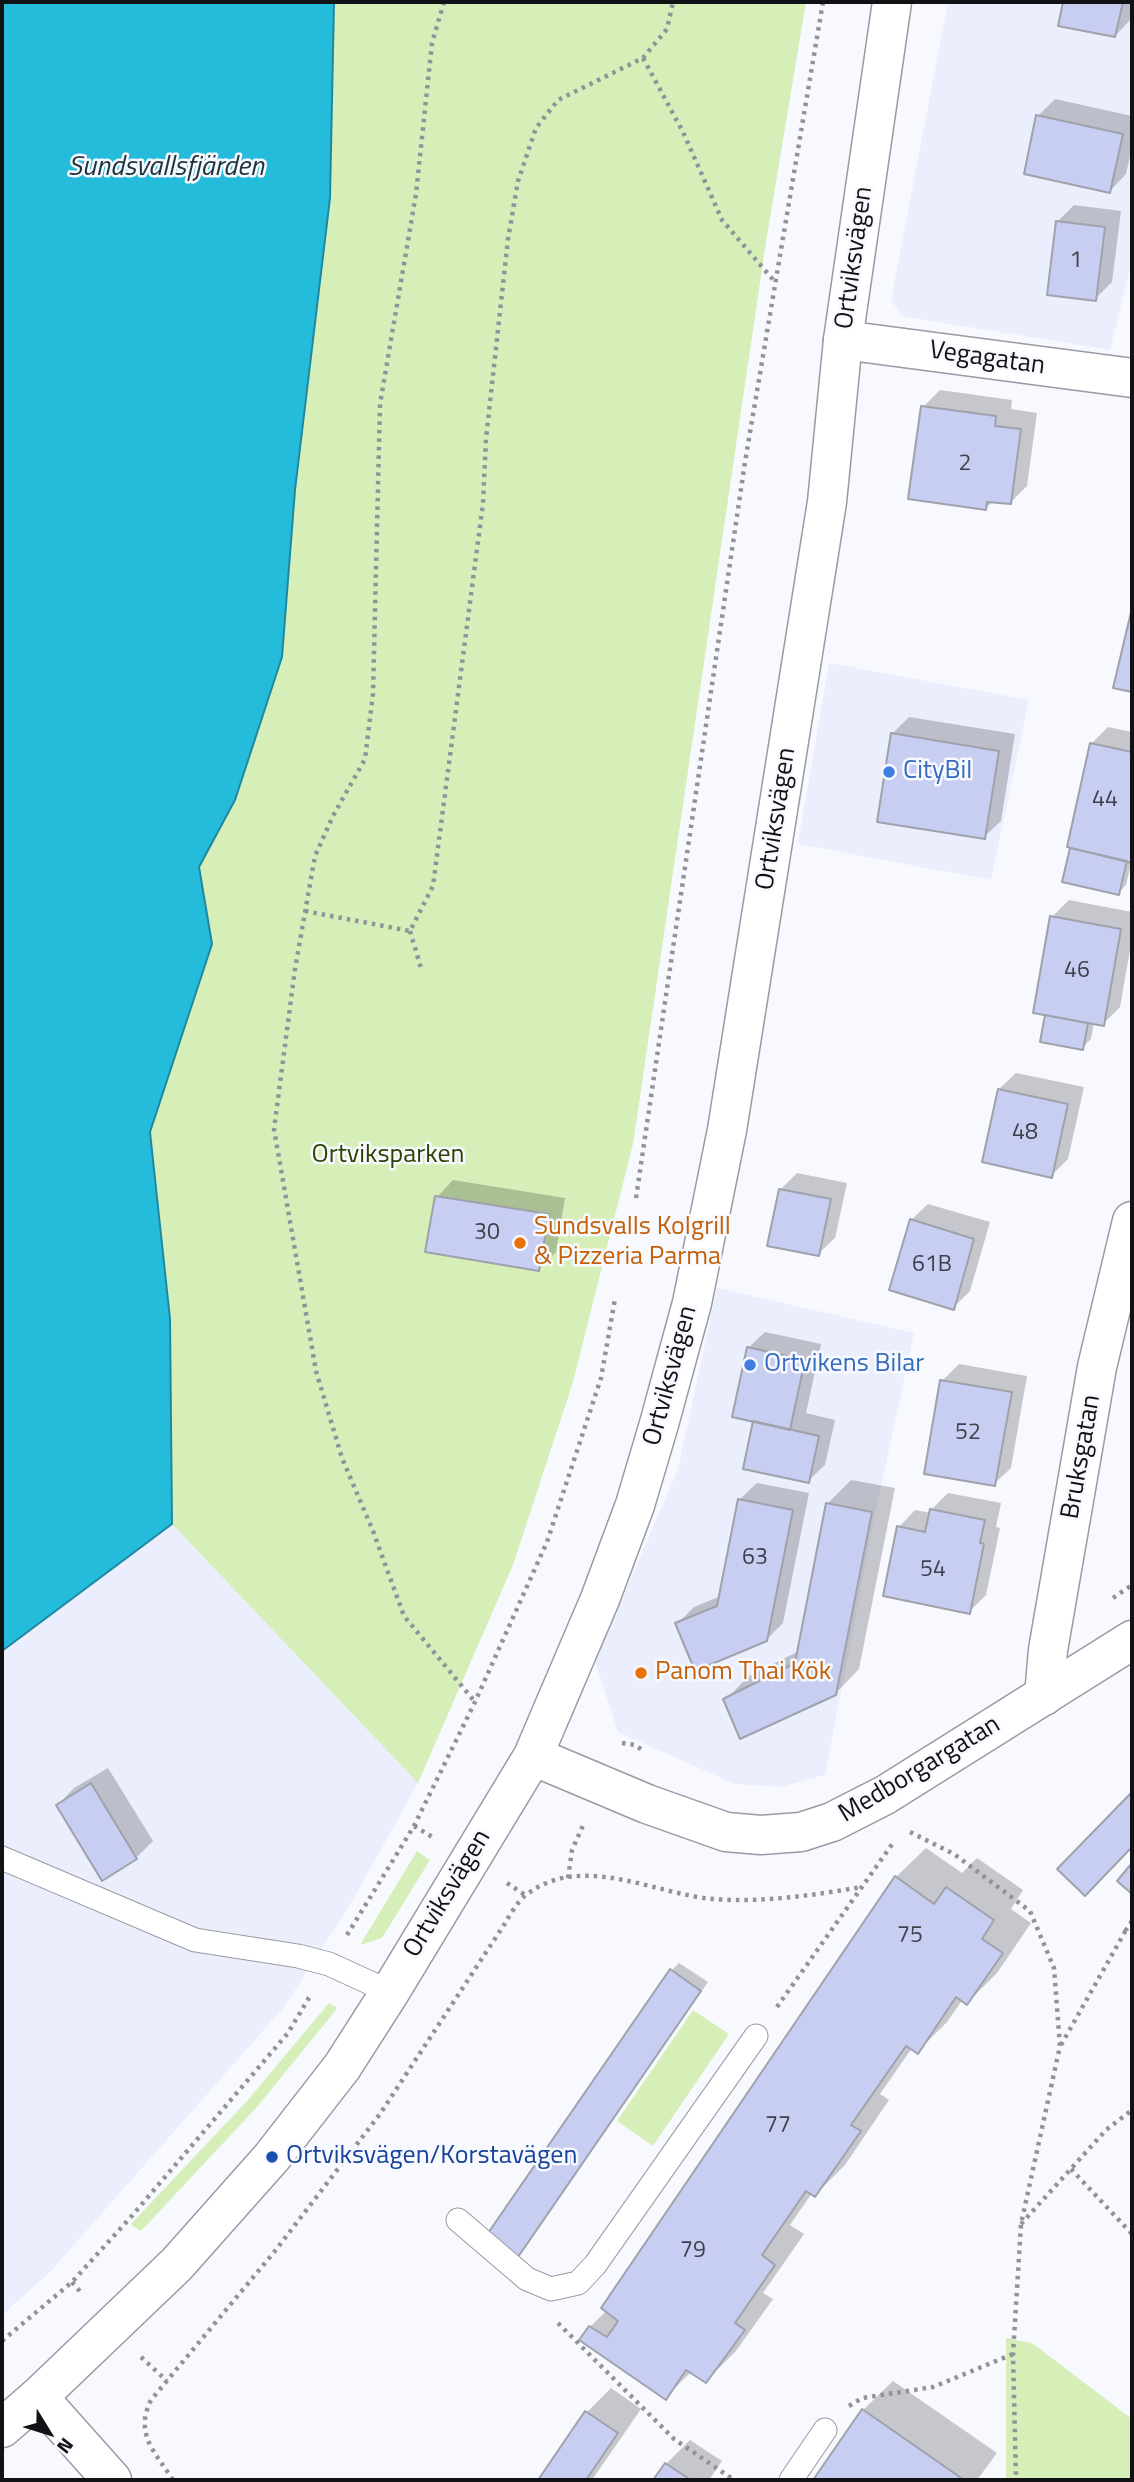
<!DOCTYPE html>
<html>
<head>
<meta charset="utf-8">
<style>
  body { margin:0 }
  #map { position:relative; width:1134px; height:2482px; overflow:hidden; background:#f7f9ff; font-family:"Titillium Web",sans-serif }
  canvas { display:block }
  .frame { position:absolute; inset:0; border:4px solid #111215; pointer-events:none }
  .north { position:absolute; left:14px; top:2398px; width:70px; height:70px; -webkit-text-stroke:5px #f7f9ff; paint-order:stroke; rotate:128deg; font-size:19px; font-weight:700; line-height:28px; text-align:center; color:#111215 }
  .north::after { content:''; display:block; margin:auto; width:24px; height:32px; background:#111215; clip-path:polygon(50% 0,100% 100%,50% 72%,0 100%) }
</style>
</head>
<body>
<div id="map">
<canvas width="1134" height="2482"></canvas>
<div class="frame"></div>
<div class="north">N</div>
</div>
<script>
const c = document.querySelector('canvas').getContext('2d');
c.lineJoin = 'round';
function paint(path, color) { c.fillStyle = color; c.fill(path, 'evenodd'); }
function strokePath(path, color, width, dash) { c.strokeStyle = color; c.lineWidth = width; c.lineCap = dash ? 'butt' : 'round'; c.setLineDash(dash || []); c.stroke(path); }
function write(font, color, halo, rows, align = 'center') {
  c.font = font + ' "Titillium Web",sans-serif'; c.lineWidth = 5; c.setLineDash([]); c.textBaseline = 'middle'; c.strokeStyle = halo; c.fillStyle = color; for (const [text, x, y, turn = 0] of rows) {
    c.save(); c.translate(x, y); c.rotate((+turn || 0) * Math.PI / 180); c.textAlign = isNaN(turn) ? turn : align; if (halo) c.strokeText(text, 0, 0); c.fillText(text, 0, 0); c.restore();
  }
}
const built = new Path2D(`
  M948,2H1132V261L1110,350L902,316L891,300Z
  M829,663L1029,700L991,880L798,844Z
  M717,1288L914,1333L876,1510L825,1775L780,1787L735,1784L618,1732L595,1662L678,1469Z
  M172,1524L418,1783L351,1903L284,2007L50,2272L2,2315V1651Z`);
const green = new Path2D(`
  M334,2H806L766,242L633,1144L573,1382L513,1565L418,1783L172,1524L170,1319L150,1132L212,944L199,868L235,800L282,657L295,490L330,198Z
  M417,1851L430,1860L382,1938L360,1945Z
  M329,2003L336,2007V2010L256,2108L141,2231L132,2226V2223L247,2101Z
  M693,2010L729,2034L653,2146L617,2121Z
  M1006,2338L1032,2343L1132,2419V2480H1006Z`);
const water = new Path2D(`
  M2,2H334L330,198L295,490L282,657L235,800L199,867L212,944L150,1132L170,1319L172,1524L2,1651Z`);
const shadow = new Path2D(`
  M1064,2H1132L1131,19L1115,36L1060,24Z
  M1055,99L1132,116V147L1126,174L1110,191L1038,116Z
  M1074,205L1121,211L1112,282L1095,299L1057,222Z
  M940,390L1012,400L1011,409L1037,413L1027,486L1010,503L993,501L986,508L923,407Z
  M909,717L1015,734L1001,821L984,837L892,734Z
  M1108,727L1132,732V860L1126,885L1118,893L1072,849L1091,744Z
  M1069,900L1132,912V939L1120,1007L1103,1024L1094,1022L1091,1039L1082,1048L1046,1016L1052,917Z
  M1016,1073L1084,1087L1068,1159L1051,1176L999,1089Z
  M797,1173L847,1183L835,1238L818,1254L780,1190Z
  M453,1180L565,1198L556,1252L539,1269L437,1197Z
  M928,1204L990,1222L970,1291L953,1308L911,1220Z
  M765,1332L821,1344L806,1413L835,1420L825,1465L808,1481L755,1420L748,1348Z
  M959,1364L1027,1376L1011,1468L994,1484L942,1381Z
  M851,1480L895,1488L859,1669L835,1694L725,1700L749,1676L799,1651L827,1504Z
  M757,1483L809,1493L783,1623L766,1640L677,1624L694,1607L721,1596L740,1499Z
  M948,1493L1001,1503L996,1527L1000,1528L986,1595L969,1612L899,1527L915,1510L931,1513V1510Z
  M108,1768L153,1841L136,1858L58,1805L74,1788Z
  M926,1848L962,1873L977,1858L1023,1890L1011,1909L1031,1923L997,1973L967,2003L963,1999L947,2022L917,2052L912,2048L880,2094L889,2100L845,2165L815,2195L812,2193L790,2225L804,2234L763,2293L773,2299L736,2351L706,2381L692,2371L666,2397L590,2327L607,2310L896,1877Z
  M679,1963L708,1982L526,2247L518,2255L671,1971Z
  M893,2381L997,2453L977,2480H815L863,2410Z
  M611,2388L641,2409L592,2480H540L587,2412Z
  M690,2440L722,2461L709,2480H656L666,2464Z`);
const building = new Path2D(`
  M1063,2H1123L1115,37L1058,26Z
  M1036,115L1123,134L1110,193L1024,174Z
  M1056,221L1105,227L1096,301L1047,295Z
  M921,406L996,416L995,426L1021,429L1011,504L987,502L986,510L908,499Z
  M1132,608V692L1113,688Z
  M891,733L999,751L985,839L877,822Z
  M1090,743L1132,752V863L1067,847Z
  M1070,848L1127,861L1119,895L1062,882Z
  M1050,916L1121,929L1104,1026L1033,1013Z
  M1045,1015L1088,1023L1083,1050L1040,1042Z
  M998,1089L1068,1104L1052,1178L982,1162Z
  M779,1189L831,1199L819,1256L767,1246Z
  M435,1196L549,1214L539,1271L425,1252Z
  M910,1219L974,1239L954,1310L889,1290Z
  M747,1347L805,1360L790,1430L732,1417Z
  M940,1380L1012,1392L995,1486L924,1474Z
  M753,1421L819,1436L809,1483L743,1469Z
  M738,1499L793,1510L767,1641L695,1671L675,1623L717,1606Z
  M826,1503L872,1512L836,1695L740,1739L723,1699L795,1663Z
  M930,1509L985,1520L980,1543L984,1544L970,1614L883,1596L897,1526L925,1532Z
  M91,1783L137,1859L102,1881L56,1805Z
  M1132,1792V1847L1085,1896L1057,1869Z
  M1132,1863V1894L1117,1881Z
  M895,1876L934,1904L946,1887L994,1920L982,1939L1003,1953L967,2005L956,1997L918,2054L906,2046L851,2125L861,2131L815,2197L806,2191L762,2255L775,2265L735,2323L745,2330L706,2383L686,2370L666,2400L579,2340L589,2326L607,2337L618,2321L601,2308Z
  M670,1969L701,1991L518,2257L486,2236Z
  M862,2409L964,2480H813Z
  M585,2411L618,2433L586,2480H538Z
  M665,2463L691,2480H653Z`);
const path = new Path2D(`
  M444,2L432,43L416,194L380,404L373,694L365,759L333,816L315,856L295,969L274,1129L316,1371L342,1458L373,1531L404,1616L475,1702
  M643,58L683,132L722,220L775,282
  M305,911L410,931L433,886L483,503L486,439L508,239L518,181L536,128L558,100L643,58L667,29L673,2
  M410,931L421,968
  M636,1198L745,462L823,2
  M1113,1598L1132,1585
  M622,1743L635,1745L645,1752
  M414,1826L434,1838
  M910,1832L954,1854L1030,1911L1054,1968L1060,2046L1021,2224L1013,2354L1016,2480
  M568,1878L572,1850L584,1823
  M507,1883L525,1895
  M1132,1921L1126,1930L1132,1933
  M347,1935L414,1826L475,1702L547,1542L601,1378L615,1299
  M777,2007L893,1843
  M1061,2045L1126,1930
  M1071,2169L1132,2234
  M1021,2224L1106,2130L1132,2110
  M72,2282L83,2295
  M558,2323L674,2439L734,2480
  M2,2341L72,2282L130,2218L288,2033L310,1996
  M141,2357L167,2381
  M849,2406L862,2398L933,2387L1013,2354
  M173,2480C155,2452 134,2434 151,2400L275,2251L380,2114L504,1925C510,1915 517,1902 526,1895C581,1852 654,1894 713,1899C762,1903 814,1895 862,1887`);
const lane = new Path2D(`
  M2,1858L195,1940L298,1956L329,1964L390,1992
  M458,2220L527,2279L551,2289L578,2283L595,2265L756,2036
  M791,2480L825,2430`);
const street = new Path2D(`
  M843,340L1132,378
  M1044,1696L1048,1650L1097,1367L1132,1221
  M38,2397L112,2480`);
const secondary = new Path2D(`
  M533,1756L647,1804L726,1832L761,1835L801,1832L832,1822L885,1795L1132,1640
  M2,2428L38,2397L177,2264L272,2157L342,2067L390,1992L533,1756L600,1599L635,1505L659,1424L692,1303L727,1130L827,502L843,340L892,2`);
const markers = [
  [889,772,7,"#3f7fe0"],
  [520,1243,7,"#e8710a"],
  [750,1365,7,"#3f7fe0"],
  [641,1673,7,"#e8710a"],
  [272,2157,7,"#1a4fb4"]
];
const numberNames = [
  ["1",1076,261],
  ["2",965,464],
  ["44",1105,800],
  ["46",1077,971],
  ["48",1025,1133],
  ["30",487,1233],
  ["61B",932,1265],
  ["52",968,1433],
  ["63",755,1558],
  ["54",933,1570],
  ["75",910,1936],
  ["77",778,2126],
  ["79",693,2251]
];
const streetNames = [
  ["Ortviksvägen",855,258,-82],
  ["Vegagatan",987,359,8],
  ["Ortviksvägen",777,819,-81],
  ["Ortviksvägen",671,1376,-75],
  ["Bruksgatan",1082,1457,-80],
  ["Medborgargatan",920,1770,-31],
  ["Ortviksvägen",448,1894,-59]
];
const shopNames = [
  ["CityBil",903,772],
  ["Ortvikens Bilar",764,1365]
];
const parkNames = [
  ["Ortviksparken",388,1156]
];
const foodNames = [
  ["Sundsvalls Kolgrill",534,1228],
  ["& Pizzeria Parma",534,1258],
  ["Panom Thai Kök",655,1673]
];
const transitNames = [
  ["Ortviksvägen/Korstavägen",286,2157]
];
const waterNames = [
  ["Sundsvallsfjärden",166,168]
];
paint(built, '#ebeefc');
paint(green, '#d6efb9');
paint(water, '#25bbda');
strokePath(water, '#1f889f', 2);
paint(shadow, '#0003');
paint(building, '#c7cef1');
strokePath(building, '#9fa1ab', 2);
strokePath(lane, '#989aa4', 25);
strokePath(street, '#989aa4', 41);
strokePath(secondary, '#989aa4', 41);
strokePath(path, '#929398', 4.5, [3.5, 5]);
strokePath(lane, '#fff', 23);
strokePath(street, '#fff', 38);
strokePath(secondary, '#fff', 38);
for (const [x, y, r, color] of markers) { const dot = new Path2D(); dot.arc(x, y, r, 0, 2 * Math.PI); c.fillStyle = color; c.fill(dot); strokePath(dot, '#f7f9ff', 2.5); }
write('23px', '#3e414c', null, numberNames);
write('26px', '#111215', '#f7f9ff', streetNames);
write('26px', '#366cbe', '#f7f9ff', shopNames, 'left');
write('26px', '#2d4400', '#f7f9ff', parkNames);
write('26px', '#c56008', '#f7f9ff', foodNames, 'left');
write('26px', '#164399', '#f7f9ff', transitNames, 'left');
write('italic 28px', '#1d343a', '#f7f9ff', waterNames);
</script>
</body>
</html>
